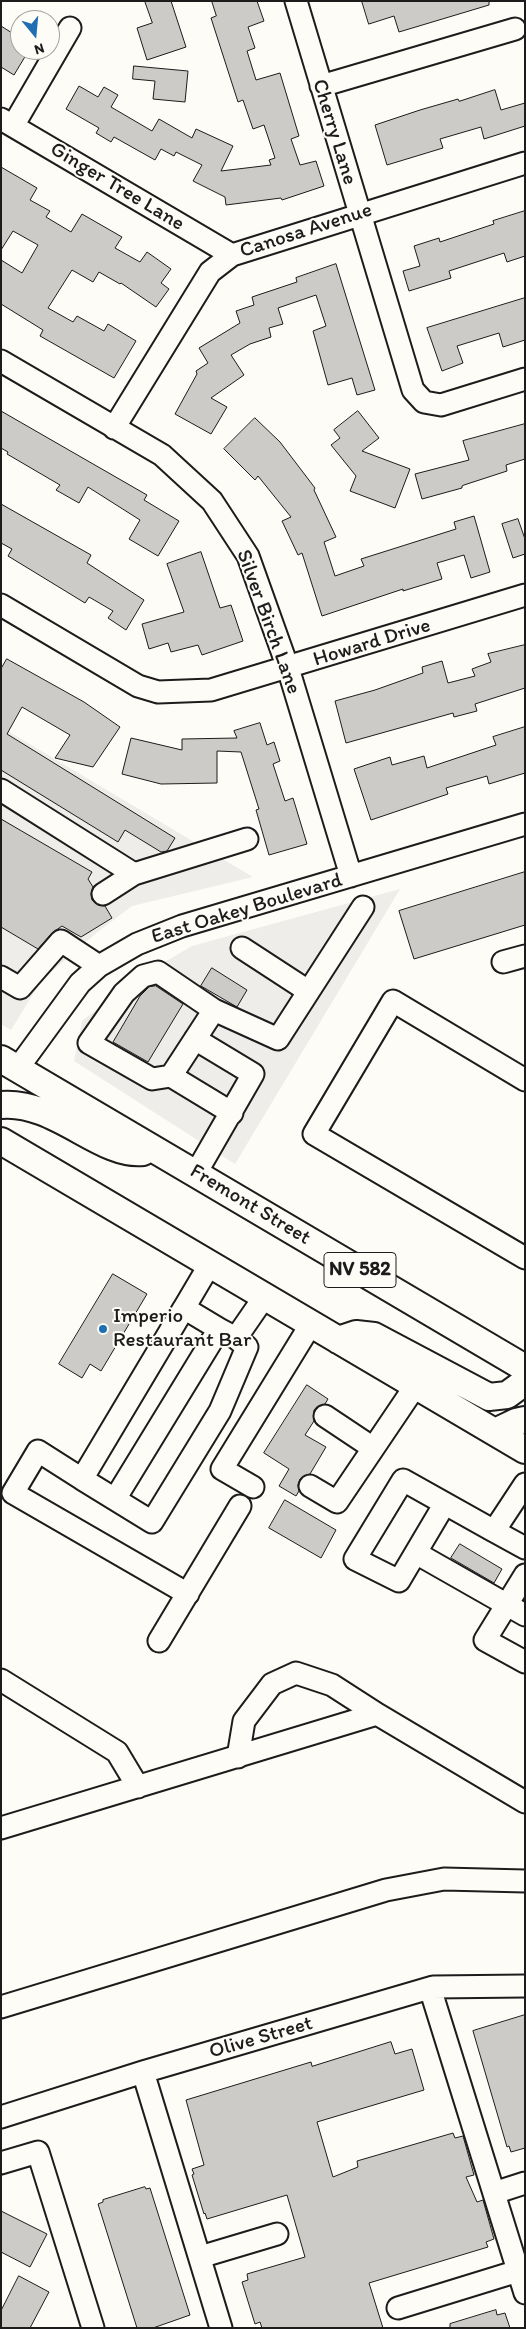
<!DOCTYPE html>
<html>
<head>
<meta charset="utf-8">
<style>
  body { margin:0 }
  #map { position:relative; width:526px; height:2329px; overflow:hidden; background:#fdfcf7; font-family:Itim,sans-serif }
  canvas { display:block }
  .frame { position:absolute; inset:0; border:2px solid #1c1c1c; pointer-events:none }
  .north { position:absolute; left:10px; top:10px; width:50px; height:50px; box-sizing:border-box; background:#fdfcf7; border:1px solid #a3a29f; border-radius:50%; rotate:163deg; font-size:14px; font-weight:700; line-height:20px; text-align:center; color:#1c1c1c }
  .north::after { content:''; display:block; margin:auto; width:18px; height:22px; background:#1f6fb2; clip-path:polygon(50% 0,100% 100%,50% 72%,0 100%) }
</style>
</head>
<body>
<div id="map">
<canvas width="526" height="2329"></canvas>
<div class="frame"></div>
<div class="north">N</div>
</div>
<script>
const c = document.querySelector('canvas').getContext('2d');
c.lineJoin = 'round';
function paint(path, color) { c.fillStyle = color; c.fill(path, 'evenodd'); }
function strokePath(path, color, width, dash) { c.strokeStyle = color; c.lineWidth = width; c.lineCap = dash ? 'butt' : 'round'; c.setLineDash(dash || []); c.stroke(path); }
function write(font, color, halo, rows, align = 'center') {
  c.font = font + ' Itim,sans-serif'; c.lineWidth = 4; c.setLineDash([]); c.textBaseline = 'middle'; c.strokeStyle = halo; c.fillStyle = color; for (const [text, x, y, turn = 0] of rows) {
    c.save(); c.translate(x, y); c.rotate((+turn || 0) * Math.PI / 180); c.textAlign = isNaN(turn) ? turn : align; if (halo) c.strokeText(text, 0, 0); c.fillText(text, 0, 0); c.restore();
  }
}
const built = new Path2D(`
  M1,727L253,877L132,906L95,934L41,981L11,1030L1,1024Z
  M400,889L235,1164L74,1061L82,1021L134,980L192,946Z`);
const building = new Path2D(`
  M145,1H171L186,47L147,60L137,28L152,23Z
  M212,1H257L264,21L248,27L255,48L247,51L256,80L280,73L299,136L291,139L300,165L316,161L324,186L282,200L281,198L226,205L225,197L193,181L202,165L176,152L174,156L161,149L155,160L114,137L111,142L96,133L99,128L66,109L79,86L98,97L104,87L118,95L111,107L152,131L159,119L192,138L196,129L233,146L221,171L271,165L269,160L275,158L264,125L253,129L243,100L238,102L211,18L216,16Z
  M362,1H489V5L399,32L394,16L369,24Z
  M1,26L20,38V50H29L14,75L1,67Z
  M134,66L188,71L185,102L153,99L155,81L133,79Z
  M495,90L501,110L525,103V126L484,139L481,127L440,139L443,148L387,165L375,125L420,110L458,99L459,101Z
  M1,167L37,188L30,200L50,211L46,217L71,232L82,214L122,237L115,248L140,262L147,252L171,269L161,283L169,289L156,307L121,283L120,284L99,272L93,282L72,270L48,308L73,322L77,316L104,331L108,324L136,341L114,378L40,336L43,330L1,304V260L22,273L38,245L13,231L1,250Z
  M525,211V256L507,262L504,253L449,271L451,278L409,291L403,271L420,266L414,246L439,238L440,242L494,224L493,221Z
  M336,264L375,390L357,395L352,378L328,385L313,331L326,326L316,295L278,308L283,324L269,328L271,337L250,344L231,355L244,375L211,398L227,407L211,434L175,414L197,374L196,371L208,363L199,348L240,323L236,311L254,305L252,297L297,282L296,278Z
  M525,298V340L503,347L499,333L457,346L463,363L442,371L427,328Z
  M1,411L147,495L144,500L179,521L158,556L129,539L140,520L88,487L79,503L56,490L60,485L7,454L8,452L1,448Z
  M358,411L379,438L362,451L410,469L395,508L350,491L356,476L331,445L340,438L334,430Z
  M255,418L280,442L315,488L314,490L336,537L324,542L335,576L364,566L361,559L456,529L454,522L474,516L490,572L471,578L464,555L437,563L442,579L403,591V589L322,616L302,553L298,555L282,521L291,517L258,476L255,480L224,449Z
  M525,424V459L506,465L507,471L464,485L462,486V488L422,499L415,474L469,460L463,441Z
  M1,504L91,555L87,563L144,600L126,630L108,618L113,611L89,597L85,603L8,556L12,549L1,543Z
  M518,519L525,539V554L513,558L502,524Z
  M201,552L220,608L231,605L243,641L202,655L198,645L171,652L168,643L149,649L142,624L184,612L167,564Z
  M525,645V688L475,704L477,711L454,717L453,713L346,743L335,701L375,690L423,673L422,667L442,661L448,683L475,676L472,669L491,662L488,654Z
  M7,659L84,702L120,727L93,767L55,758L70,735L22,707L7,734L175,838L167,851L161,852L125,830L118,842L1,770V669Z
  M260,723L267,745L274,742L280,761L273,764L285,801L293,798L307,844L269,855L256,810L259,809L241,752L217,751V783L161,784L122,774L131,738L182,750V739L237,738L234,731Z
  M525,727V773L489,784L487,776L446,788L448,794L371,820L354,769L390,757L392,765L424,756L427,768L496,745L493,737Z
  M1,819L92,872L88,879L93,887L91,894L92,900L98,905L105,906L112,918L81,937L62,926L52,933L38,949L1,927Z
  M525,872V925L414,959L399,911Z
  M212,968L247,990L237,1007L201,986Z
  M156,986L183,1004L148,1062L113,1042L140,996L149,987Z
  M113,1274L147,1294L101,1371L90,1364L82,1378L59,1364Z
  M307,1385L328,1399L325,1404L314,1410V1421L305,1435L326,1447L310,1474L300,1479L298,1485L299,1491L296,1496L279,1486L289,1469L264,1453Z
  M285,1500L336,1530L321,1558L269,1528Z
  M460,1544L502,1569L494,1583L451,1558Z
  M525,2015V2148L511,2152L509,2146L507,2147L473,2031Z
  M391,2042L395,2054L412,2049L424,2090L317,2122L333,2177L358,2167L357,2161L453,2133L455,2138L463,2136L474,2175L466,2177L477,2202L483,2200L494,2239L486,2242L488,2247L369,2283L383,2328H262L260,2322L255,2324L242,2282L248,2280L247,2274L305,2257L287,2195L207,2219L205,2213L204,2214L192,2175L194,2174L192,2169L204,2165L186,2100L311,2062L312,2066Z
  M145,2187L146,2189L150,2188L190,2315L153,2328H137L98,2204L103,2202V2200Z
  M1,2211L47,2234L30,2267L1,2252Z
  M19,2276L49,2292L30,2328H1V2311Z
  M496,2310L497,2315L505,2313L510,2328H450V2324Z`);
const minor = new Path2D(`
  M296,1L413,390L424,402L441,405L525,379
  M321,86L515,29
  M1,119L232,255
  M13,126L70,28
  M1,361L162,455L212,501L248,556L288,668L351,876
  M114,428L210,272L232,255L525,163
  M1,605L138,686L158,692L211,690L525,595
  M1,790L134,874
  M103,894L134,874L247,839
  M242,948L308,991
  M503,962L525,956
  M1,977L20,988L61,941L99,966
  M214,1010L171,1076L152,1079L89,1043L124,993L143,976L158,972L214,1010L278,1039L363,907
  M195,1039L253,1074L196,1173
  M18,1068L80,983L99,966L137,944L182,926L525,824
  M171,1076L232,1113
  M525,1080L393,1001L314,1134L525,1258
  M184,1308L210,1264
  M236,1338L265,1296
  M325,1416L373,1448
  M82,1479L38,1451L13,1493L188,1594
  M310,1486L337,1502L416,1385
  M253,1487L222,1469L311,1324
  M115,1499L219,1329L236,1338L247,1347L220,1411L152,1522L82,1479L184,1308L219,1329
  M444,1505L399,1581L355,1559L403,1480L494,1531L525,1484
  M494,1531L525,1548
  M416,1553L525,1615
  M525,1575L485,1640L525,1662
  M159,1641L240,1506
  M1,1680L117,1752L138,1787
  M238,1757L244,1721L272,1684L296,1673L332,1685L377,1714
  M1,1828L377,1714L525,1802
  M430,1988L525,2293
  M1,2007L386,1890L444,1879L525,1881
  M143,2072L221,2328
  M1,2117L143,2072L433,1987L525,1986
  M1,2163L38,2152L93,2328
  M494,2193L525,2183
  M200,2257L277,2234
  M398,2308L518,2271`);
const major = new Path2D(`
  M1,1059L525,1368
  M1,1105C55,1100 101,1157 143,1152
  M1,1141L525,1450
  M338,1340L356,1334L374,1336L489,1397L507,1395L525,1382
  M495,1432L516,1422L525,1420`);
const markers = [
  [103,1329,5,"#1f6fb2"]
];
const shields = [
  [360,1270,72]
];
const shieldNames = [
  ["NV 582",360,1270]
];
const streetNames = [
  ["Cherry Lane",334,132,73],
  ["Ginger Tree Lane",117,187,31],
  ["Canosa Avenue",306,231,-18],
  ["Silver Birch Lane",268,622,70],
  ["Howard Drive",372,643,-17],
  ["East Oakey Boulevard",247,909,-17],
  ["Fremont Street",250,1205,31],
  ["Olive Street",261,2038,-16]
];
const poiNames = [
  ["Imperio",113,1317],
  ["Restaurant Bar",113,1341]
];
paint(built, '#eeede9');
paint(building, '#cccbc8');
strokePath(building, '#1c1c1c', 1);
strokePath(minor, '#1c1c1c', 25);
strokePath(major, '#1c1c1c', 30);
strokePath(minor, '#fdfcf7', 21);
strokePath(major, '#fdfcf7', 26);
for (const [x, y, r, color] of markers) { const dot = new Path2D(); dot.arc(x, y, r, 0, 2 * Math.PI); c.fillStyle = color; c.fill(dot); strokePath(dot, '#fdfcf7', 2); }
for (const [x, y, w] of shields) { const box = new Path2D(); box.roundRect(x - w / 2, y - 17.5, w, 35, 4); c.fillStyle = '#fdfcf7'; c.fill(box); strokePath(box, '#1c1c1c', 1); }
write('bold 20px', '#1c1c1c', null, shieldNames);
write('21px', '#1c1c1c', '#fdfcf7', streetNames);
write('21px', '#1c1c1c', '#fdfcf7', poiNames, 'left');
</script>
</body>
</html>
